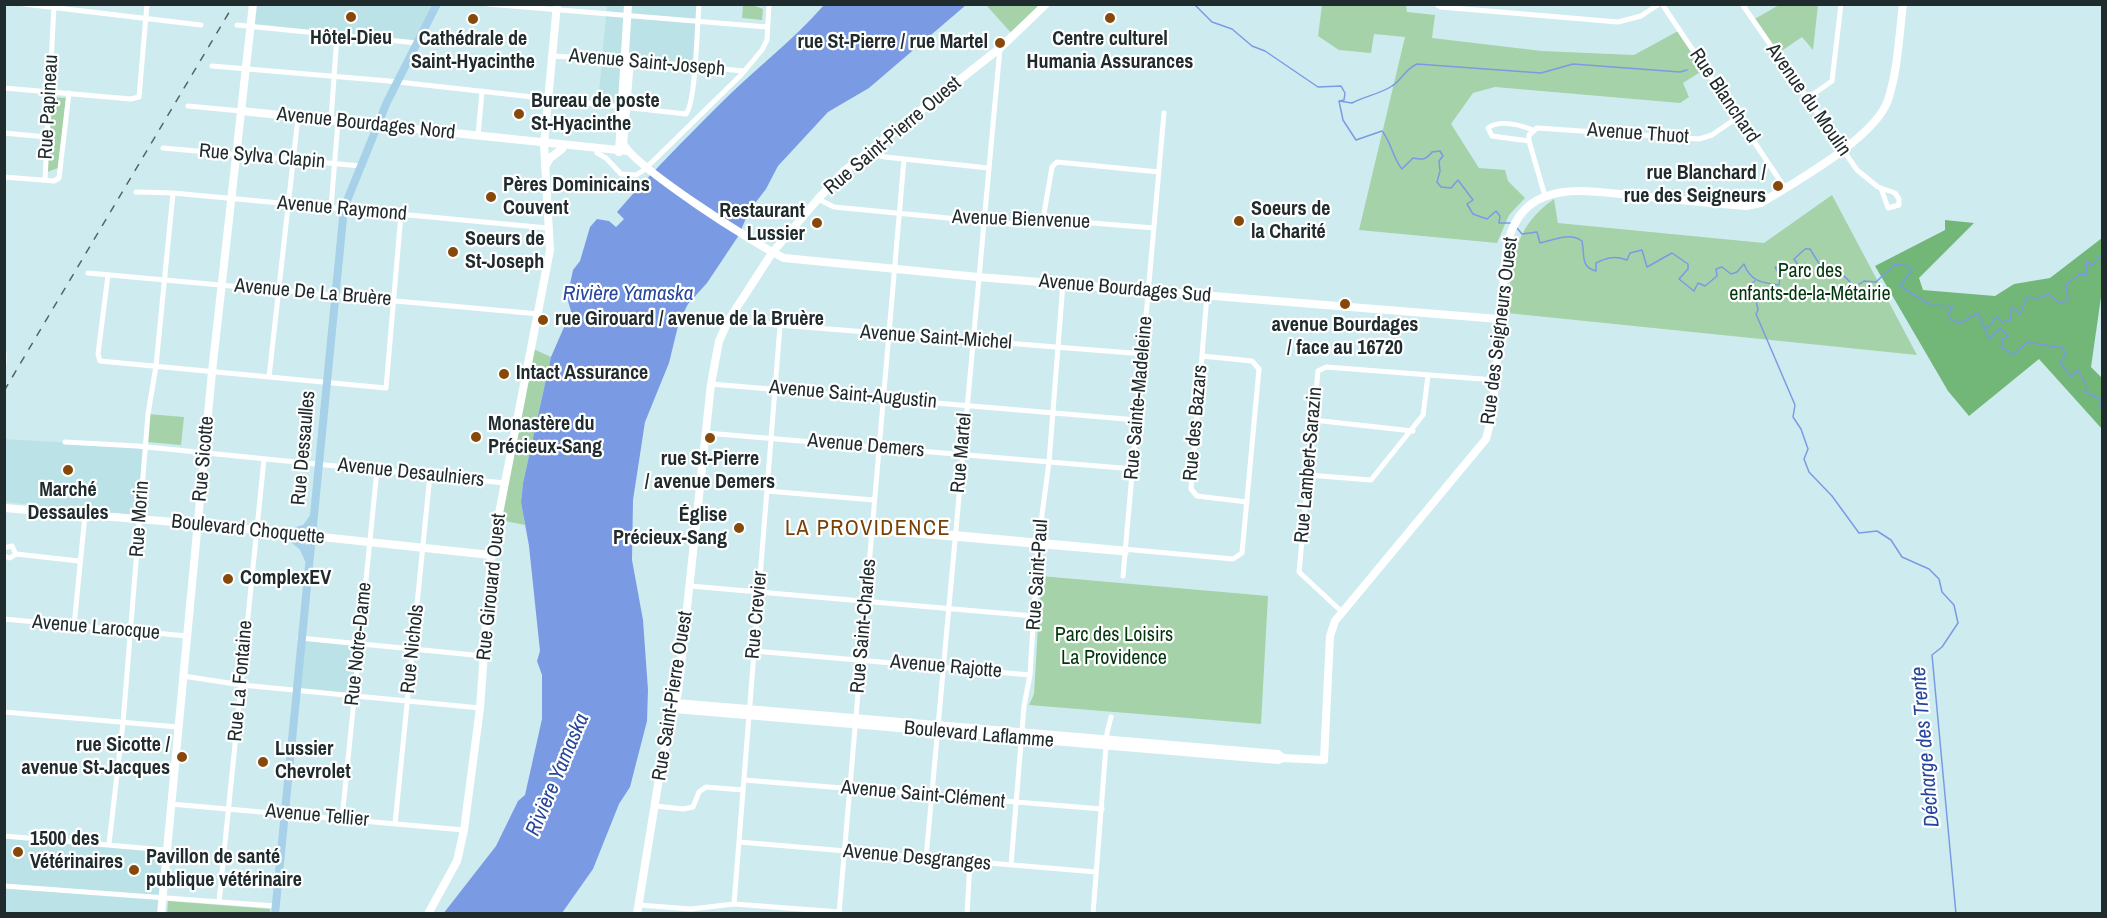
<!DOCTYPE html>
<html>
<head>
<meta charset="utf-8">
<style>
  body { margin:0 }
  #map { position:relative; width:2107px; height:918px; overflow:hidden; background:#ceecf0; font-family:"Archivo Narrow",sans-serif }
  canvas { display:block }
  .frame { position:absolute; inset:0; border:6px solid #202b2d; pointer-events:none }
</style>
</head>
<body>
<div id="map">
<canvas width="2107" height="918"></canvas>
<div class="frame"></div>
</div>
<script>
const c = document.querySelector('canvas').getContext('2d');
c.lineJoin = 'round';
function paint(path, color) { c.fillStyle = color; c.fill(path, 'evenodd'); }
function strokePath(path, color, width, dash) { c.strokeStyle = color; c.lineWidth = width; c.lineCap = dash ? 'butt' : 'round'; c.setLineDash(dash || []); c.stroke(path); }
function write(font, color, halo, rows, align = 'center') {
  c.font = font + ' "Archivo Narrow",sans-serif'; c.lineWidth = 4.5; c.setLineDash([]); c.textBaseline = 'middle'; c.strokeStyle = halo; c.fillStyle = color; for (const [text, x, y, turn = 0] of rows) {
    c.save(); c.translate(x, y); c.rotate((+turn || 0) * Math.PI / 180); c.textAlign = isNaN(turn) ? turn : align; if (halo) c.strokeText(text, 0, 0); c.fillText(text, 0, 0); c.restore();
  }
}
const built = new Path2D(`
  M253,5H437L419,43L249,26Z
  M607,5H699L694,66L630,60L626,109L598,103Z
  M4,439L145,447L141,516L5,502Z
  M300,638L360,644L355,695L296,689Z
  M4,836L165,850L161,913H5Z`);
const green = new Path2D(`
  M752,5L763,9L762,20L742,18L743,6Z
  M986,5H1045L1014,36Z
  M1322,5H1406L1407,12L1435,15L1432,38L1542,51L1634,55L1680,30L1705,69L1683,83L1689,97L1680,103L1495,87L1473,93L1451,124L1479,168L1505,170L1508,181L1525,198L1509,215L1497,243L1359,230L1405,37L1374,34L1371,53L1339,50L1318,36Z
  M1779,5H1818L1813,50L1802,37L1777,54L1753,20Z
  M51,97L66,98L58,168L47,172Z
  M1832,195L1917,355L1507,313C1513,264 1510,230 1554,199L1558,223L1764,243Z
  M529,347L551,357L523,483L521,502L525,525L495,519Z
  M148,414L184,417L181,445L146,442Z
  M1041,576L1268,596L1261,724L1029,705L1034,694Z
  M168,901L270,909V914H167Z`);
const forest = new Path2D(`
  M1945,220L1974,223L1919,278L1923,290L1995,296L2014,284L2050,278L2102,238V290L2091,367L2102,378V429L2039,359L1969,416L1948,391L1875,266L1945,230Z`);
const water = new Path2D(`
  M824,5H966L869,88L828,112L778,166L766,189L749,211L739,235L707,283L688,304L679,322L669,363L645,422L633,500L632,560L643,620L648,690L647,721L630,787L619,804L593,869L562,913L443,914L496,846L518,801L525,795L542,719V675L537,661L540,651L529,546L521,502L523,483L551,357L571,311L567,298L573,270L580,261L590,227L597,219L609,221L616,227L624,219L617,212C649,175 684,140 718,106C752,71 792,42 824,5Z`);
const stream = new Path2D(`
  M1194,4L1212,22L1232,29L1252,46L1265,51L1318,87L1341,86L1345,93L1344,100L1339,101L1343,120L1356,140L1382,131C1392,143 1392,157 1402,169L1413,158C1422,160 1426,160 1432,152L1440,151L1443,156L1439,161L1440,171L1437,182L1441,187L1451,188L1458,180L1473,200L1467,204L1473,214L1487,219L1496,211L1500,216L1499,223H1511
  M1339,101L1352,103C1365,96 1380,94 1392,86C1402,80 1405,69 1417,64L1541,73L1573,64L1680,72L1687,70
  M1517,228L1522,234L1537,232L1540,243C1554,240 1569,232 1582,241C1585,255 1580,267 1596,271V263C1608,257 1615,256 1627,260L1630,253L1642,250L1647,267L1672,253L1688,264V269L1679,279L1694,291L1698,283L1705,286L1717,276L1716,269L1722,267L1731,274L1737,272L1744,264C1750,281 1762,283 1779,285L1780,277L1775,267L1784,269L1790,265L1799,278L1804,273L1794,259L1805,249H1810L1823,270L1844,276L1855,287L1864,281L1876,282L1895,264L1908,266L1912,270L1900,286L1931,305L1953,306L1948,314L1951,320L1960,323L1978,313L1989,339L2000,328L2008,336L2003,339L2001,348H2005L2012,355C2019,353 2021,346 2027,343C2033,341 2052,348 2061,347L2066,354L2060,362L2071,377L2078,370L2086,385L2085,392L2102,400L2100,407L2102,409
  M1755,281L1752,283L1758,310L1756,314L1795,405L1793,417L1801,429L1808,449L1804,459L1809,472L1832,496L1859,533L1877,531L1891,540L1902,557L1929,569L1939,579L1942,592L1954,605L1958,623L1942,647L1932,655L1956,914
  M1985,328L1991,325L1996,316L2002,322L2010,320L2012,307L2020,314L2027,297L2039,298L2049,294L2060,303L2068,299L2066,285L2079,274L2086,275L2087,261L2091,266L2102,255`);
const street = new Path2D(`
  M24,4L201,25
  M488,4L767,27
  M1436,4L1441,7L1618,22L1641,16L1659,4
  M1662,4L1785,188
  M1742,4L1857,170L1878,187L1895,193L1899,199V205L1888,208L1881,188
  M237,25L417,43
  M552,56L624,60
  M630,60L743,71
  M212,66L389,81L686,114C696,102 697,25 699,4
  M4,88L131,99L139,97L147,4
  M1808,98L1832,81L1841,4
  M188,106L241,111
  M331,120L337,35
  M4,133L47,137
  M478,136L482,91
  M1529,141L1492,136L1488,128C1500,119 1520,125 1533,130
  M163,148L361,166
  M597,153L606,158L621,174L636,175L644,170L741,75L762,50L767,40L769,4
  M867,153L885,157L988,168
  M4,177L54,181L59,178L69,93
  M45,180L54,5
  M136,192L173,193L548,228
  M1545,196L1529,141V135L1537,128L1699,139L1712,135L1738,117
  M818,199L834,207L1010,224L1043,219L1154,228
  M331,207L338,121
  M1043,219L1052,167L1057,162L1159,172
  M88,273L539,314
  M108,275L98,354L100,361L386,388L401,214
  M1207,295L1191,489L1197,496L1247,502
  M728,321L1144,354
  M4,352V362
  M269,377L298,117
  M711,384L1137,420
  M1313,420L1413,431
  M706,433L1133,469
  M65,442L137,446L505,483
  M1308,475L1371,480L1423,415L1428,376
  M767,491L874,500
  M872,526L1233,559L1242,553L1259,369L1252,361L1202,356
  M871,531L1126,553
  M4,548L12,546L16,554
  M4,556L10,558L16,554L79,561
  M1123,576L1164,113
  M690,586L1034,616
  M1341,611L1299,572L1318,371L1326,367L1495,380
  M4,619L187,636
  M74,626L85,515
  M300,638L484,656
  M754,651L1030,675
  M183,676L242,685L480,708
  M4,712L178,727
  M744,780L1102,809
  M171,804L464,830
  M656,806L683,809L693,807L699,792L706,787L743,790
  M342,819L377,470
  M395,824L430,475
  M4,836L165,850
  M739,842L1096,872
  M109,844L123,723L148,414L156,366L173,193
  M926,858L1000,48
  M1011,865L1024,706L1030,675L1038,545L1049,462L1063,283
  M4,886L275,906
  M219,902L264,459
  M734,904L780,326
  M639,905L691,909L734,904L840,912
  M839,914L904,159
  M967,914L970,862
  M1093,914L1107,733L1111,717`);
const secondary = new Path2D(`
  M241,111L628,151
  M623,143C633,166 757,246 784,258L978,277L1499,319
  M623,145L630,60H624
  M619,152L628,4
  M545,167L550,158L562,149
  M4,508L199,524L491,555
  M676,703L1278,754L1283,758
  M675,709L1278,760L1283,758L1324,760L1330,636L1335,621L1486,439L1492,416L1506,251C1510,228 1521,206 1544,197C1573,185 1610,194 1640,196C1676,200 1711,203 1746,206L1761,203C1795,182 1875,138 1888,100C1898,69 1899,36 1903,4
  M161,914L212,372L253,4
  M428,914L457,861L464,830L480,708L491,555L550,250L544,144L557,4
  M637,914L662,760L678,692L711,384L719,341L728,321L772,253L818,199L843,172L1000,48L1046,4`);
const primary = new Path2D(`
  M287,534L306,528L313,518
  M287,534L303,547L309,560
  M275,914L344,208L387,102L437,4`);
const rail = new Path2D(`
  M4,391L234,4`);
const markers = [
  [351,17,6,"#87490a"],
  [1110,18,6,"#87490a"],
  [473,19,6,"#87490a"],
  [1000,43,6,"#87490a"],
  [519,114,6,"#87490a"],
  [1778,186,6,"#87490a"],
  [491,197,6,"#87490a"],
  [1239,221,6,"#87490a"],
  [817,223,6,"#87490a"],
  [453,252,6,"#87490a"],
  [1345,304,6,"#87490a"],
  [543,320,6,"#87490a"],
  [504,374,6,"#87490a"],
  [476,437,6,"#87490a"],
  [710,438,6,"#87490a"],
  [68,470,6,"#87490a"],
  [739,528,6,"#87490a"],
  [228,579,6,"#87490a"],
  [182,757,6,"#87490a"],
  [263,762,6,"#87490a"],
  [18,852,6,"#87490a"],
  [134,870,6,"#87490a"]
];
const poiNames = [
  ["Hôtel-Dieu",351,39,"center"],
  ["Cathédrale de",473,40,"center"],
  ["Saint-Hyacinthe",473,63,"center"],
  ["Centre culturel",1110,40,"center"],
  ["Humania Assurances",1110,63,"center"],
  ["rue St-Pierre / rue Martel",988,43,"right"],
  ["Bureau de poste",531,102],
  ["St-Hyacinthe",531,125],
  ["rue Blanchard /",1766,174,"right"],
  ["rue des Seigneurs",1766,197,"right"],
  ["Pères Dominicains",503,186],
  ["Couvent",503,209],
  ["Soeurs de",1251,210],
  ["la Charité",1251,233],
  ["Restaurant",805,212,"right"],
  ["Lussier",805,235,"right"],
  ["Soeurs de",465,240],
  ["St-Joseph",465,263],
  ["rue Girouard / avenue de la Bruère",555,320],
  ["avenue Bourdages",1345,326,"center"],
  ["/ face au 16720",1345,349,"center"],
  ["Intact Assurance",516,374],
  ["Monastère du",488,425],
  ["Précieux-Sang",488,448],
  ["rue St-Pierre",710,460,"center"],
  ["/ avenue Demers",710,483,"center"],
  ["Marché",68,491,"center"],
  ["Dessaules",68,514,"center"],
  ["Église",727,516,"right"],
  ["Précieux-Sang",727,539,"right"],
  ["ComplexEV",240,579],
  ["rue Sicotte /",170,746,"right"],
  ["avenue St-Jacques",170,769,"right"],
  ["Lussier",275,750],
  ["Chevrolet",275,773],
  ["1500 des",30,840],
  ["Vétérinaires",30,863],
  ["Pavillon de santé",146,858],
  ["publique vétérinaire",146,881]
];
const streetNames = [
  ["Avenue Saint-Joseph",647,63,5],
  ["Rue Blanchard",1724,96,56],
  ["Avenue du Moulin",1808,100,55],
  ["Rue Papineau",49,107,-87],
  ["Avenue Bourdages Nord",366,124,6],
  ["Avenue Thuot",1638,134,4],
  ["Rue Saint-Pierre Ouest",893,136,-40],
  ["Rue Sylva Clapin",262,157,5],
  ["Avenue Raymond",342,209,5],
  ["Avenue Bienvenue",1021,220,2],
  ["Avenue Bourdages Sud",1125,289,5],
  ["Avenue De La Bruère",313,293,5],
  ["Rue des Seigneurs Ouest",1500,331,-83],
  ["Avenue Saint-Michel",936,338,4],
  ["Avenue Saint-Augustin",853,395,5],
  ["Rue Sainte-Madeleine",1139,398,-85],
  ["Rue des Bazars",1196,423,-85],
  ["Avenue Demers",866,446,5],
  ["Rue Dessaulles",304,448,-85],
  ["Rue Martel",962,453,-85],
  ["Rue Sicotte",204,459,-85],
  ["Rue Lambert-Sarazin",1309,465,-85],
  ["Avenue Desaulniers",411,473,6],
  ["Rue Morin",140,519,-86],
  ["Boulevard Choquette",248,530,6],
  ["Rue Saint-Paul",1038,575,-86],
  ["Rue Girouard Ouest",492,587,-84],
  ["Rue Crevier",757,615,-85],
  ["Rue Saint-Charles",864,626,-85],
  ["Avenue Larocque",96,628,5],
  ["Rue Notre-Dame",359,644,-84],
  ["Rue Nichols",413,649,-84],
  ["Avenue Rajotte",946,667,5],
  ["Rue La Fontaine",241,681,-85],
  ["Rue Saint-Pierre Ouest",673,696,-81],
  ["Boulevard Laflamme",979,735,5],
  ["Avenue Saint-Clément",923,795,5],
  ["Avenue Tellier",317,816,5],
  ["Avenue Desgranges",917,858,5]
];
const parkNames = [
  ["Parc des",1810,272],
  ["enfants-de-la-Métairie",1810,295],
  ["Parc des Loisirs",1114,636],
  ["La Providence",1114,659]
];
const waterNames = [
  ["Rivière Yamaska",628,294],
  ["Décharge des Trente",1926,747,-95],
  ["Rivière Yamaska",558,775,-67]
];
const quarterNames = [
  ["LA PROVIDENCE",868,529]
];
paint(built, '#bbe2e7');
paint(green, '#a6d2a9');
paint(forest, '#72b678');
paint(water, '#7a9be3');
strokePath(stream, '#7a9be3', 1.5);
strokePath(street, '#fff', 5);
strokePath(secondary, '#fff', 8);
strokePath(primary, '#a6d1e9', 8);
strokePath(rail, '#536466', 1.5, [8, 8]);
for (const [x, y, r, color] of markers) { const dot = new Path2D(); dot.arc(x, y, r, 0, 2 * Math.PI); c.fillStyle = color; c.fill(dot); strokePath(dot, '#fff', 2); }
write('bold 20px', '#202b2d', '#fff', poiNames, 'left');
write('20px', '#202b2d', '#fff', streetNames);
write('20px', '#01360d', '#fff', parkNames);
write('italic 21px', '#26479b', '#fff', waterNames);
c.letterSpacing = '1.5px';
write('22px', '#784006', '#fff', quarterNames);
c.letterSpacing = '0px';
</script>
</body>
</html>
